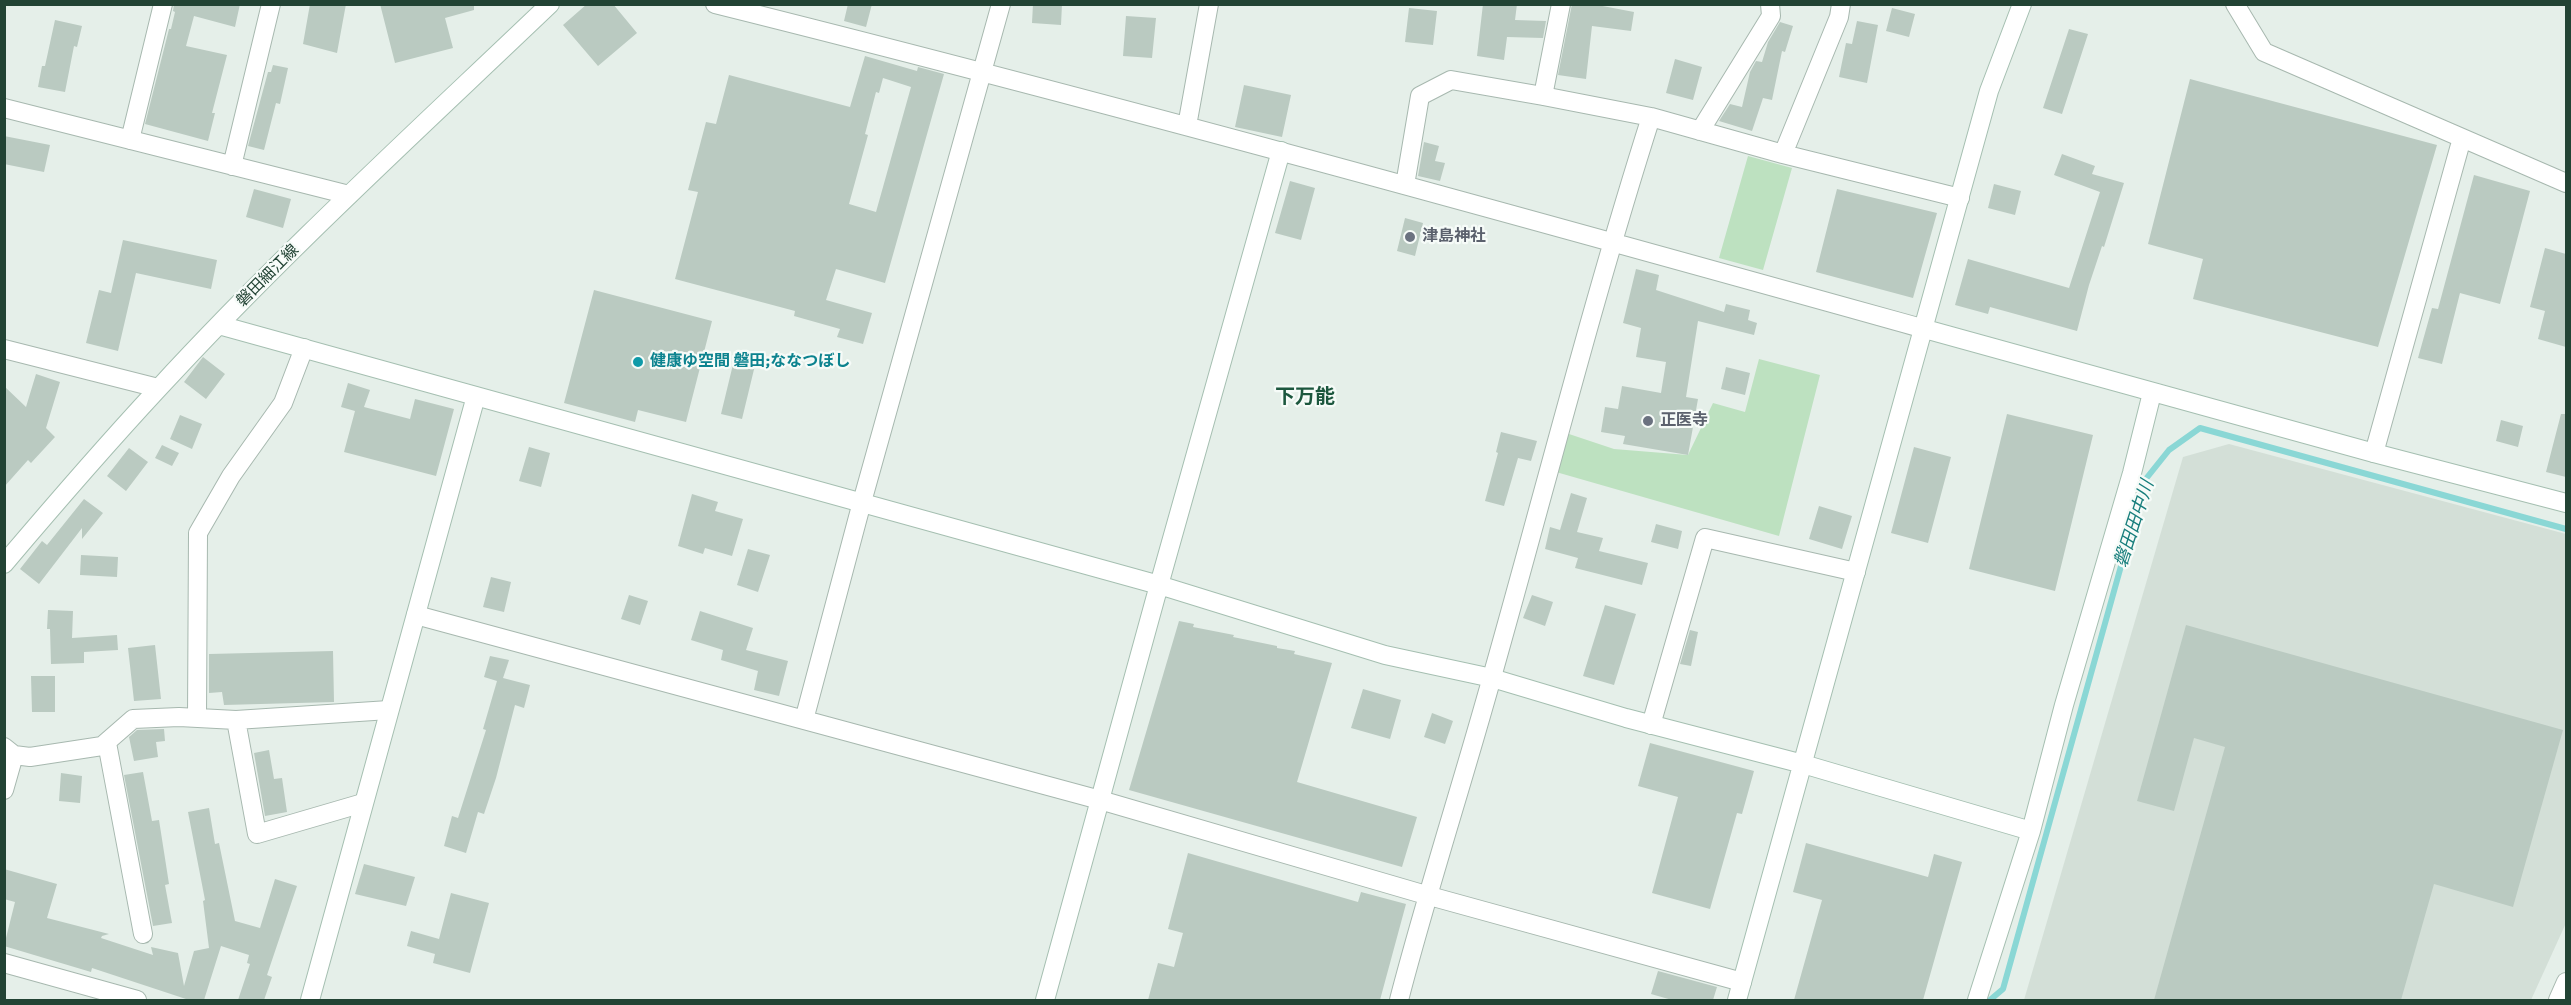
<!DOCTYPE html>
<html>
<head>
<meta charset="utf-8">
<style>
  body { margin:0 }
  #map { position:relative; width:2571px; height:1005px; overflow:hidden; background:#e5efe9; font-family:Signika,sans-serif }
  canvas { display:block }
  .frame { position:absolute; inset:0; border:6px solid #224334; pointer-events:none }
</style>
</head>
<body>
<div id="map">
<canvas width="2571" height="1005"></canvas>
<div class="frame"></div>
</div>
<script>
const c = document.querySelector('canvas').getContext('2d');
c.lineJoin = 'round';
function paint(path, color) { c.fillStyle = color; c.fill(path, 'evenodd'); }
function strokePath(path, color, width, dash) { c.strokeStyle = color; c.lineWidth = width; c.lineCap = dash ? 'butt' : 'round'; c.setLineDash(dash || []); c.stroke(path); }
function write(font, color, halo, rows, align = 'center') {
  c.font = font + ' Signika,"Noto Sans JP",sans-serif'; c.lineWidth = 4.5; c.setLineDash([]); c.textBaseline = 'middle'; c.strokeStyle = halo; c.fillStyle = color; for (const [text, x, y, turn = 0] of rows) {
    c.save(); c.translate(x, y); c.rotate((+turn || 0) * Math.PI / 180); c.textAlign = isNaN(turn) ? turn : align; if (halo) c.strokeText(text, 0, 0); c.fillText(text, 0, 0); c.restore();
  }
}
const built = new Path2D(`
  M2229,444L2566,534V923L2531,1000H2024L2183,457Z`);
const green = new Path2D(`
  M1748,156L1792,168L1763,270L1719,258Z
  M1759,359L1820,375L1779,536L1549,470L1560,431L1614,449L1688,455L1713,403L1745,412Z`);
const stream = new Path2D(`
  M1990,1000L2003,989L2145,480L2169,450L2200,428L2566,529`);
const building = new Path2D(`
  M174,4H240L235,27L194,16L186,46L227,55L212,113H215L208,141L145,124L169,29H171L175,12L173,11Z
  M310,4H346L337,53L303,44Z
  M380,4H474V10L445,18L453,48L395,63Z
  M587,4H613L637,33L598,66L563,25Z
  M848,4H872L866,27L844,21Z
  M1033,4H1062L1061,25L1032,23Z
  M1483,4H1517L1515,20L1546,21L1543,38L1507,37L1504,60L1477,56Z
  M1572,4H1592L1634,12L1631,31L1592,26L1586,79L1558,75Z
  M1409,8L1437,11L1433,45L1405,42Z
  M1892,8L1915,14L1909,37L1886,31Z
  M1126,16L1156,18L1152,58L1123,56Z
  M55,20L82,26L77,47L74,46L65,92L38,87L42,66H45Z
  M1857,21L1878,25L1867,83L1839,77L1846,43L1852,44Z
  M1780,22L1793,26L1785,52L1782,51L1772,100L1763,98L1752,131L1719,121L1730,104L1742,107L1750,72L1756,61L1762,62L1768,42Z
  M2069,29L2088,34L2062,114L2043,108Z
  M865,56L917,71L918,67L944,74L885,283L836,269L826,300L872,313L863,344L837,337L840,329L794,316L795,311L675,279L698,192L688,190L706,122L716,124L729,75L850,107ZM883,78L911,87L876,212L849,204L868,135L865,134L876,92L879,93Z
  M1675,59L1702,67L1693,100L1666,93Z
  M273,65L288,68L280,104L276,103L264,150L248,146L268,72H271Z
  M2190,79L2437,145L2378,347L2193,299L2203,259L2148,244Z
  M1244,85L1291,95L1282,137L1235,127Z
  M4,136L50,145L44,172L4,164Z
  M1424,142L1439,146L1435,161L1445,163L1440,181L1418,176Z
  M2062,154L2095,166L2092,174L2124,183L2104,247L2102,246L2089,285L2077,331L1990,307L1988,314L1955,305L1968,259L2069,288L2100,192L2054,175Z
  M2474,175L2530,191L2500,304L2460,293L2442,364L2418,358L2432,308L2438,309Z
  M1290,181L1315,188L1301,240L1275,233Z
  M1994,184L2021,191L2015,215L1988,208Z
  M254,189L291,199L283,228L246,217Z
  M1837,189L1937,213L1913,298L1816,272Z
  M1405,218L1423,223L1415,256L1397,251Z
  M123,240L217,260L211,289L136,273L118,351L86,343L99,290L111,293Z
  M2545,248L2566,254V347L2538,339L2545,311L2530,307Z
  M1636,269L1659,275L1656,290L1724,312L1726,304L1750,310L1748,320L1757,323L1754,335L1698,321L1686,397L1698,399L1688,455L1623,444L1625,436L1601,432L1605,407L1618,409L1622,386L1661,393L1666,362L1636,357L1641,328L1623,323Z
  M594,290L712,321L686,422L638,410L635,422L564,403Z
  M736,352L757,357L742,419L721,414Z
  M203,357L225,374L206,399L184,382Z
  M1726,367L1750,373L1745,395L1721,389Z
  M36,374L60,382L46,428L55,437L31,463L28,460L4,487V386L26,407Z
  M348,383L370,390L364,407L410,419L415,399L454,409L436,476L344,452L355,411L341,407Z
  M2007,414L2093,435L2055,591L1969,569Z
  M2561,414H2566V477L2546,472Z
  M180,415L202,424L192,449L170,439Z
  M2501,420L2523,426L2518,447L2496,441Z
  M1501,432L1537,441L1531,461L1518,458L1504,506L1485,501L1498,453L1496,452Z
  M162,445L179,453L172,466L155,458Z
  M529,447L550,453L541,487L519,481Z
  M1914,447L1951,457L1928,543L1891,533Z
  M129,448L148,462L126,491L107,476Z
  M1571,493L1587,498L1577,532L1603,538L1599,551L1648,563L1642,585L1575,568L1578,558L1545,549L1550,527L1560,530Z
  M692,494L718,502L715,511L743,519L732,556L705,548L703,554L678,546Z
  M84,499L103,513L82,539V528L39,584L20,569L42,541L47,545Z
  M1819,506L1852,516L1842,549L1809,539Z
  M1656,524L1682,531L1678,549L1651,542Z
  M748,549L770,555L758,592L737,585Z
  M81,555L118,557L117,577L80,575Z
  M491,577L511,582L504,612L483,607Z
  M629,595L648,601L640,625L621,619Z
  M1532,595L1553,602L1545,626L1523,618Z
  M1605,605L1636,614L1614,685L1583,676Z
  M48,610L73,611L72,638L117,635L118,650L84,652V663L51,664L50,629H47Z
  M700,611L753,628L746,650L788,661L779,696L754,690L758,671L721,660L723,650L691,640Z
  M1179,621L1194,624L1193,627L1234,635L1233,637L1277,646V648L1295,651L1294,654L1332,663L1297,782L1417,817L1402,867L1129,790Z
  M2186,625L2563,730L2513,907L2434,884L2401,1000H2154L2225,747L2194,738L2174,811L2137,801Z
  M1690,630L1698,632L1691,666L1680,664Z
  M155,645L161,699L134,701L128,648Z
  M333,651L334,702L224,705L222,692L209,693V654Z
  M490,656L509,660L503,678L530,685L524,708L515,705L496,778L484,814L478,812L466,853L444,846L452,816L458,818L486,730L483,729L497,681L484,677Z
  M31,676H55V712H32Z
  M1363,689L1401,700L1390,739L1351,728Z
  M1432,713L1453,721L1445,744L1424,737Z
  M164,729L165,741L156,742L158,757L134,761L129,737L137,730Z
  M1650,743L1754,771L1742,814L1737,813L1710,909L1652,893L1678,797L1638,786Z
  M269,750L274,779L282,778L287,812L265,816L254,753Z
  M143,772L152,821L159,820L169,884L165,885L172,923L153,926L124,775Z
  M61,773L82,776L80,803L59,801Z
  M209,808L215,844L219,843L235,921L260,928L275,879L297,886L267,975L272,977L264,1000H238L250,964L247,963L249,955L221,946L204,1000H189L92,968L91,972L4,946L15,902L4,899V869L57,884L47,918L109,934L102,936L101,938L153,955L151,947L178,953L184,986L194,951L209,948L203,901L205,900L188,812Z
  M1806,843L1928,877L1934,854L1962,862L1923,1000H1794L1822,900L1793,892Z
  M1188,853L1358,902L1361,892L1406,904L1380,1000H1148L1158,963L1174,967L1183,933L1168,929Z
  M364,864L415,877L406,906L355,894Z
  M451,893L489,903L470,973L433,963L435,954L407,946L411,931L439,939Z
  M1658,971L1717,987L1713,1000H1672L1651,994Z`);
const street = new Path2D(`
  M715,4C1120,105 1522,217 1925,329
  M2235,4L2264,52L2566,183
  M1543,96L1561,4
  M4,108L349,195
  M1187,126L1209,4
  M1700,131L1771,16L1770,4
  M130,140L163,4
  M1783,154L1839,17L1841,4
  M232,166L271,4
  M1405,185L1420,96L1451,80L1543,96L1651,117L1783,154L1960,198
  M4,349L158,388
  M2374,453L2462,138
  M416,615L1100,800L1426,895L1742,982
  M197,718L198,533L231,476L283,403L304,348
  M236,720L257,834L363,803
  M804,720L862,502L1001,4
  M1651,725L1705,538L1856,572
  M107,743L143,934
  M4,747L14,755L30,757L102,746L133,719L179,717L236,720L389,710
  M4,790L14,755
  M4,963L137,1000
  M1399,1000C1427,892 1462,785 1492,677C1545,490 1592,302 1651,117
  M2558,1000L2566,982`);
const secondary = new Path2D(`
  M219,325L1159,585L1385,655L1492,678L1626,718L1803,764L2031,831
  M1925,329L2374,453L2566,503
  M4,564C54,505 105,446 157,390C281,255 417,131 550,4
  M310,1000L476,396
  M1045,1000L1159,585L1281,151
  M1737,1000L1989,91L2022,4
  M1977,1000L2031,831L2064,705L2132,473L2152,393`);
const markers = [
  [1410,237,6,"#6b7280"],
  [638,362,6,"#0f9aa8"],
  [1648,421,6,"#6b7280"]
];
const worshipNames = [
  ["津島神社",1422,237],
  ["正医寺",1660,421]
];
const streetNames = [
  ["磐田細江線",268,276,-45]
];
const cultureNames = [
  ["健康ゆ空間 磐田;ななつぼし",650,362]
];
const waterNames = [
  ["磐田田中川",2135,524,-72]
];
const quarterNames = [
  ["下万能",1305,398]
];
paint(built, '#d3dfd7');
paint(green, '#bde1c0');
strokePath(stream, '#8ad7d5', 6);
paint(building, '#bacac1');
strokePath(street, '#a7b8af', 20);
strokePath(secondary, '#a5bfb1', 20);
strokePath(street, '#fff', 18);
strokePath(secondary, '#fff', 18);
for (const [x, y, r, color] of markers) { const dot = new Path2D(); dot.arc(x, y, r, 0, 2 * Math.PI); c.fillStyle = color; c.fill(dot); strokePath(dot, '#f6fbf8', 2); }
write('bold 16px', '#5b616d', '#f6fbf8', worshipNames, 'left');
write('16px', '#224334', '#f6fbf8', streetNames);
write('bold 16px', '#0d838f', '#f6fbf8', cultureNames, 'left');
write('italic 18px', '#177e7c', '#f6fbf8', waterNames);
write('bold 20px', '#1c573e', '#f6fbf8', quarterNames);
</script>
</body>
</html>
